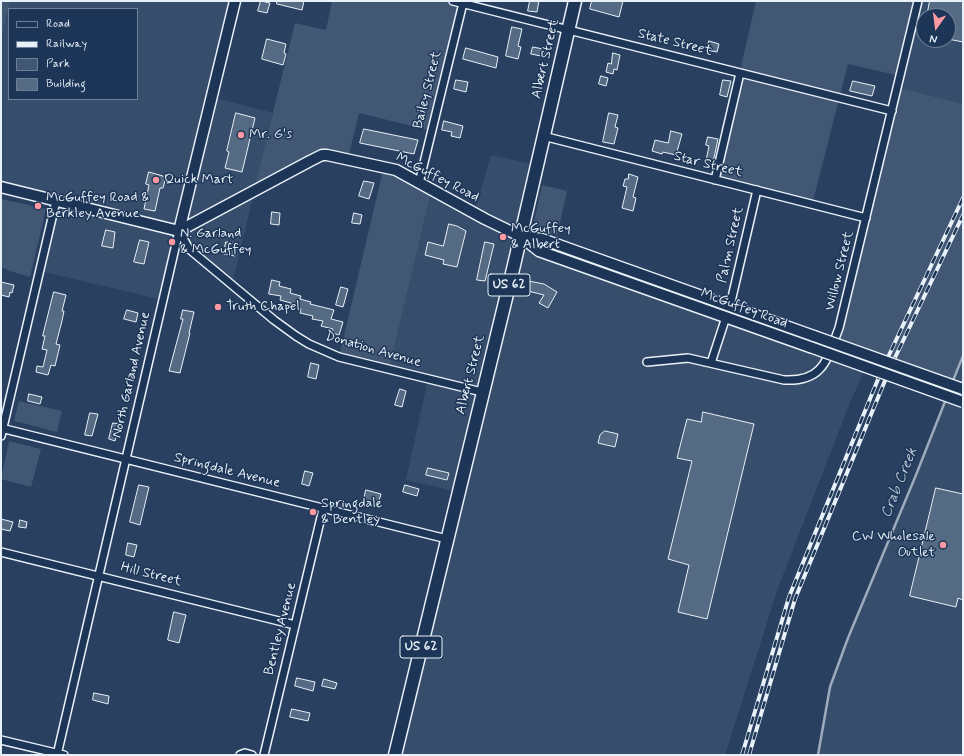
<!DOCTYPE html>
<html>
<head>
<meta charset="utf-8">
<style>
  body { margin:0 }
  #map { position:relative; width:964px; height:756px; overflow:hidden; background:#294061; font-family:Mynerve,sans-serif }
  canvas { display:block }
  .frame { position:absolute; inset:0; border:2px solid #e8f1f8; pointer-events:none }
  .legend { position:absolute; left:8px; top:8px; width:130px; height:92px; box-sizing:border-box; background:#1d3557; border:1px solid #6e8097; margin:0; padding:5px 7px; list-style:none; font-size:12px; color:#e8f1f8 }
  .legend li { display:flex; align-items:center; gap:8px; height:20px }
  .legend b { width:20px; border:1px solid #6e8097 }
  .north { position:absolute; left:916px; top:8px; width:40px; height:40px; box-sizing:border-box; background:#1d3557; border:1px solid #6e8097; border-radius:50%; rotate:194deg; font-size:11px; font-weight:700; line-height:16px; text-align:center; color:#e8f1f8 }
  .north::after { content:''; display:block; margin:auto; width:14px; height:18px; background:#ff9aa2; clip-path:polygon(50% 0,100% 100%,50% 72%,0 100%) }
</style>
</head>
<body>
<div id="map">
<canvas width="964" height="756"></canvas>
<div class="frame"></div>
<ul class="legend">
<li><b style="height:5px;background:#1d3557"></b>Road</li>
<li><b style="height:5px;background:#e8f1f8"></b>Railway</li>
<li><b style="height:11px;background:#415774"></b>Park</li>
<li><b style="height:11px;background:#556a83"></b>Building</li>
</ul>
<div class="north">N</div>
</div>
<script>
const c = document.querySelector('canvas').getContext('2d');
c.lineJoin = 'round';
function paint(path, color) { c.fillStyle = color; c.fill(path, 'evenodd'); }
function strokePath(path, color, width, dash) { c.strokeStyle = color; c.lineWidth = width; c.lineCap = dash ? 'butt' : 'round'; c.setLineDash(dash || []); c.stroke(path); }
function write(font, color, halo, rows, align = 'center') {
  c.font = font + ' Mynerve,sans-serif'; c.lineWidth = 3; c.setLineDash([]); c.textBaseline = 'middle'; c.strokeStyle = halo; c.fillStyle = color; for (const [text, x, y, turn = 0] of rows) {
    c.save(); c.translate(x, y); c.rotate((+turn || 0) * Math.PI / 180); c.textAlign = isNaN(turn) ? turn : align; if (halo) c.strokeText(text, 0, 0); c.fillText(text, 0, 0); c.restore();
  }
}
const built = new Path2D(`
  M10,1H235L212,97L273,113L232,285L189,249L180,231L163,300L40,271L56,201L1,187V38ZM9,9H137V99H9Z
  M918,1H963V104L897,87ZM924,16H948V40H924Z
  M491,155L536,165L520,236L539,251L866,368L851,400L778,588L725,755H395L458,492L406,480L428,379L389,369L432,189L474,213Z
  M963,356V755H818L830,687L848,638L916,475Z`);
const green = new Path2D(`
  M1,1H10L1,38Z
  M332,1H453L463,3L432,131L359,113L348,159L327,155L254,190L295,23L326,30Z
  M756,1H912L918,2L900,76L848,64L812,205L715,180Z
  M897,87L963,104V355L947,395L829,354L839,328Z
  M384,166L432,189L389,369L339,357Z
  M542,185L567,191L557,236L538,228L534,222Z
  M1,199L46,209L30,277L10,271L1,267Z
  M19,401L62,411L57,432L14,421Z
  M9,441L41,449L31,487L1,479Z`);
const stream = new Path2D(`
  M952,383L963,356
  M818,755L830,687L848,638L916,475L946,399`);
const building = new Path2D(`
  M261,1L270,3L267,13L258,11Z
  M277,1H304L302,10L277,4Z
  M530,1H539L537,12L528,11Z
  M592,1H623L619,17L590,9Z
  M930,1H963V42L948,39V16H927Z
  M512,27L522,29L518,46L521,47L518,59L506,56Z
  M267,39L286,44L284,53L286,54L283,65L262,59Z
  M709,41L719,44L717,52L707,50Z
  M533,47L548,50L546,57L531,54Z
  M466,48L498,57L496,68L463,59Z
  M613,53L620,55L617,70L614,69L613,74L606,72L608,63L611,64Z
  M601,76L608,78L606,86L599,84Z
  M456,80L468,82L466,92L454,89Z
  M723,80L731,81L727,97L720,95Z
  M853,81L875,86L872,96L850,91Z
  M236,113L255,118L242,172L225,168L229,152L227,151Z
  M609,113L618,115L615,127L618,128L614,144L603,142Z
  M444,121L463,126L460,138L451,136L452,132L442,130Z
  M364,129L418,140L414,154L360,143Z
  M671,131L682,134L676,155L663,152L662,154L652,151L655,140L668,143Z
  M708,137L718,139L712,167L705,166L709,146L706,145Z
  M149,172L166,177L163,188H160L155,211L144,209L149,185L146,184Z
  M629,174L638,177L633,197L636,198L633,211L622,208L627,187L623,186L625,179H628Z
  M364,181L374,183L369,199L359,196Z
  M272,212L280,213L279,225L271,224Z
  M354,213L362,215L360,224L352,223Z
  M449,224L457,226L466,231L457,267L443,264L444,260L425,255L428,242L443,246Z
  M106,230L115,232L113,248L102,246Z
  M140,240L149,242L144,264L134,262Z
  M226,242L237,244L235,256L224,254Z
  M485,242L494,244L485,281L477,280Z
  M272,280L280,282L279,286L291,289L290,293L301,296L300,299L311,302L310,304L334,310L331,319L343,322L339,335L332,333L333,329L321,326L323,321L312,319L313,316L300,313L301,309L290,307L291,303L280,300L281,296L269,294Z
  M523,280L544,284L557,292L548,308L539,303L544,295L520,289Z
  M1,282L14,285L12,293L10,292L9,297L1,295Z
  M341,287L348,289L343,307L336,305Z
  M54,292L66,295L62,311H64L62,321L56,344L60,345L55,366L51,365L48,375L36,372L37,366L43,367L47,350L42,349L45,336H43Z
  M127,310L138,313L136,322L124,319Z
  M183,310L194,312L189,333H190L180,373L169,371L183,319H181Z
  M311,363L319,365L316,379L308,377Z
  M400,389L406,391L402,407L395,405Z
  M29,394L42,397L40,404L28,401Z
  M703,412L754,424L707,619L678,612L689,565L668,559L692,461L677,458L687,419L701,422Z
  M90,413L98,414L92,436L85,435Z
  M113,423L120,424L115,441L109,439Z
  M605,431L618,434L615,447L598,443L600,435Z
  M428,468L449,473L447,480L426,475Z
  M305,471L313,473L309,486L302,484Z
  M139,485L149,487L140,525L130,522Z
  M405,485L419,489L417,496L403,492Z
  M936,488L963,494V600L958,598L956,607L910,596Z
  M366,490L381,494L378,504L364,500Z
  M1,519L13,522L10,531L1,529Z
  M20,520L27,522L26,528L19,527Z
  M128,543L137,545L134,557L126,555Z
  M174,612L186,615L179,643L168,640Z
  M297,678L315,682L313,691L295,686Z
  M324,679L337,683L335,689L322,686Z
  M94,693L109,696L108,704L93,700Z
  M292,709L310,713L308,721L290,717Z`);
const street = new Path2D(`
  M453,1L892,111
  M543,136L866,218
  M715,180L740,73
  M419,183L463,3
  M179,231L189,249L274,320L296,336L309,344L339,357L482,392
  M730,306L757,190
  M647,362L688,358L784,380C824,382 827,359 839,328L918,1
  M711,363L726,317
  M1,428L447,539
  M1,436L56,201
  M1,552L295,625
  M1,740L64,755
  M57,755L179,231
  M240,755L245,753L252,755
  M264,755L323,509`);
const secondary = new Path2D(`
  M1,187L179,231L310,161L322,155H327L396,170L485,219L520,236L539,251L810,347
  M179,231L235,1
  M520,236L542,239L814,336`);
const primary = new Path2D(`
  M395,755L514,265L575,1`);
const rail = new Path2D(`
  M742,755L789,597L881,372L963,198
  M749,755L795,599L891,366L963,215`);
const secondaryBridge = new Path2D(`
  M814,336L963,389
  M810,347L963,402`);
const markers = [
  [241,135,4,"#ff9aa2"],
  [156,180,4,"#ff9aa2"],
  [38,206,4,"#ff9aa2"],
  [503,237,4,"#ff9aa2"],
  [172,242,4,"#ff9aa2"],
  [218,307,4,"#ff9aa2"],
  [313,512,4,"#ff9aa2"],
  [943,545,4,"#ff9aa2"]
];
const shields = [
  [509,285,42],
  [421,647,42]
];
const shieldNames = [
  ["US 62",509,285],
  ["US 62",421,647]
];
const streetNames = [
  ["State Street",675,43,14],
  ["Albert Street",546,59,-77],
  ["Bailey Street",428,90,-76],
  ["Star Street",708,165,14],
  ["McGuffey Road",437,178,27],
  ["Palm Street",731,245,-77],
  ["Willow Street",840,271,-76],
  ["McGuffey Road",744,309,20],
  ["Donation Avenue",373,350,16],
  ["North Garland Avenue",132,375,-77],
  ["Albert Street",471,375,-76],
  ["Springdale Avenue",227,471,14],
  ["Hill Street",151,575,14],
  ["Bentley Avenue",281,629,-76]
];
const poiNames = [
  ["Mr. G's",249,135],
  ["Quick Mart",164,180],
  ["McGuffey Road &",46,198],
  ["Berkley Avenue",46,214],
  ["McGuffey",511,229],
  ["& Albert",511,245],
  ["N. Garland",180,234],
  ["& McGuffey",180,250],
  ["Truth Chapel",226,307],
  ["Springdale",321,504],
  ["& Bentley",321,520],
  ["CW Wholesale",935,537,"right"],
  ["Outlet",935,553,"right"]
];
const waterNames = [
  ["Crab Creek",900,483,-68]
];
paint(built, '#364d6b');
paint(green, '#415774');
strokePath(stream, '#9dabbd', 2.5);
paint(building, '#556a83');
strokePath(building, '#e8f1f8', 1);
strokePath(street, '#e8f1f8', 10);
strokePath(secondary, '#e8f1f8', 13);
strokePath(primary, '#e8f1f8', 15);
strokePath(street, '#1d3557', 7);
strokePath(secondary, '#1d3557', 10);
strokePath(primary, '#1d3557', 12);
strokePath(rail, '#e8f1f8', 4);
strokePath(rail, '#1d3557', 2.5, [8]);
strokePath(secondaryBridge, '#e8f1f8', 13, []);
strokePath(secondaryBridge, '#1d3557', 10);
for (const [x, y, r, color] of markers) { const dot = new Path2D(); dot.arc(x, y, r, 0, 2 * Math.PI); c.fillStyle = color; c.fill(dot); strokePath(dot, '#1d3557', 1.5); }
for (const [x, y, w] of shields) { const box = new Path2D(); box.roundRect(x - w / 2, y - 11, w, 22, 3); c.fillStyle = '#1d3557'; c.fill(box); strokePath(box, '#e8f1f8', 1); }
write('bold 13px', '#e8f1f8', null, shieldNames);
write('14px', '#e8f1f8', '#1d3557', streetNames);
write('14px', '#e8f1f8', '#1d3557', poiNames, 'left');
write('italic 15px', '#b6c2d0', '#1d3557', waterNames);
</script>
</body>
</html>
